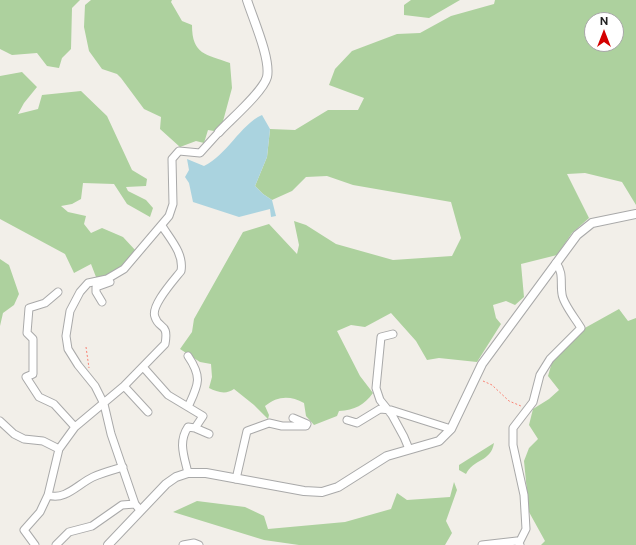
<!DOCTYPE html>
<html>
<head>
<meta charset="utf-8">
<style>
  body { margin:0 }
  #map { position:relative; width:636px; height:545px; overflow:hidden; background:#f2efe9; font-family:"Public Sans",sans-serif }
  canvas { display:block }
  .north { position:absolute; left:584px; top:12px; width:40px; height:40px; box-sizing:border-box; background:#fff; border:1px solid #a7a7a7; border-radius:50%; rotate:0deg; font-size:11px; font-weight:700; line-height:16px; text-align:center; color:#222 }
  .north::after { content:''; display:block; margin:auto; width:14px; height:18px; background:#d40000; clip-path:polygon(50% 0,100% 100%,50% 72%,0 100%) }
</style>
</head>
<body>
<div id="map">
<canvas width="636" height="545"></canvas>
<div class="north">N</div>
</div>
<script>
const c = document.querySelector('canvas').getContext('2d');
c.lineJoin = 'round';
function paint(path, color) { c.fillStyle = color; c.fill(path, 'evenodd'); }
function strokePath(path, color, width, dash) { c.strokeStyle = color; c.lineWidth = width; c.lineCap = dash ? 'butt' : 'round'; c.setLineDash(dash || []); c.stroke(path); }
const forest = new Path2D(`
  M0,0H80L72,8L71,49L62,58L59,68L47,66L37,53L12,55L0,49Z
  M91,0H172L171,2L182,21L192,25C192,55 206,54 230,63L232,88L222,125L214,131L208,130L204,143L196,141L180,147L160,129L161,117L144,109L121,78L117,74L102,69L89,51L84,27L85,5Z
  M411,0H460L429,18L404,15V5Z
  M495,0H636V205L622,182L585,173L567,174L589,218L572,233L557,255L521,264L524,297L515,305L506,301L493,305L496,318L501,324L477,362L439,358L427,360L416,341L391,313L365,327L351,325L337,331L360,376L373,393C364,405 355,410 339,411L337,416L314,425L306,416L304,403C290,395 277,396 265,406L269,415L268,419L254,405L234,389C226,395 217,392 209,388L212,377L211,364L200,362L180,349L192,332L194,319L243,232L269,224L297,254L299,245L294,221L306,225L336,244L393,260L452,256L461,238L451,202L353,185L327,176L306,177L292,191L272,200L263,194L255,186L267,157L270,129L295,130L328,110H358L364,98L329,85L335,69L352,51L397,34L420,33L451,16L494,4ZM592,20H616V44H592Z
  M22,72L37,87L24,103L18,114L38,109L42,95L81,91L107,116L132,170L147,179L146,186L126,187L128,191L146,200L153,208L150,217L127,204L114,184L83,183L81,199L72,204L61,206L68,212L86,216L84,224L91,233L102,228L123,237L136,251L122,268L117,278L108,281L105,277H96L91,264L74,273L65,254L0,219V76Z
  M0,259L9,265L19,294L14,305L3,313L0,326Z
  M619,309L628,321L636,318V545H541L545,541L529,512L524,461L529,448L538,439L529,425L533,409L549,399L559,390L548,376L552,362L583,329Z
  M494,443C491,462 473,459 466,474L459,470V465Z
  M454,482L457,490L446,521L452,533L445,545H299L264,540L173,512L197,501L245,507L264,516L268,529L345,522L391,509L397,493L407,500L450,497Z`);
const water = new Path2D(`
  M262,115L270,129L267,157L255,186L263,194L272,200L276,216L271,217L270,209L239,217L193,202L189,183L185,177L189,170L187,159L204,166C227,155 240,125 262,115Z`);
const path = new Path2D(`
  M86,347L89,368
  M483,381L492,385L509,401L521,406`);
const minor = new Path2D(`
  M58,292L45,303L29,308L27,333L33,339V374L26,377L39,397L54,404L75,427
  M102,302L96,292V287L110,282
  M393,334L381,337L376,388L380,400L392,415L404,437L409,449
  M144,368L168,395L203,416L195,428
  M124,386L148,412
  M188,407C198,385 203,378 188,356
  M347,420L357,423L380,409L391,410L451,429
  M0,421L14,434L24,439L43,441L59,449
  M188,473C184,456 178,442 188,427L195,428L209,434
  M236,479L247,431L269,423L282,426H306L307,424L293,418
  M48,495C65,501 78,484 93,477C102,473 113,470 123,467
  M140,510L135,504L111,434L104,404L95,386L78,365L68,349L66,336L70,311L80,292L88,283L107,279L124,269L169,216L173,204L172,159L179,151L200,153L219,132
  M519,543L526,529L524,495L513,445V428L533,402L540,375L550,359L581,328C576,319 563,304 562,294C560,283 564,273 556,263
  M35,545L24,530L40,512L48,495L59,449L75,427L124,386L165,344C169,322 159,330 155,317C150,306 174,280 181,271C184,254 171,240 162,226
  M56,545L69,532L92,526L122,505L135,504
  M183,545L194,543L199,545
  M482,545L517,541L520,545`);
const tertiary = new Path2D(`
  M219,132C230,120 263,92 267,77C271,59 253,19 247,0
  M108,545L166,484L176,477L188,473H206L304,491L322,492L338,487L387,456L439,441L451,429L482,364L577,235L592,223L636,214`);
paint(forest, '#add19e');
paint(water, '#aad3df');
strokePath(minor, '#a9a9a9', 9);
strokePath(tertiary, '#a9a9a9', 10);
strokePath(path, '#fa8072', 1, [2, 2]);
strokePath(minor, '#fff', 7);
strokePath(tertiary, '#fff', 8);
</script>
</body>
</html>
